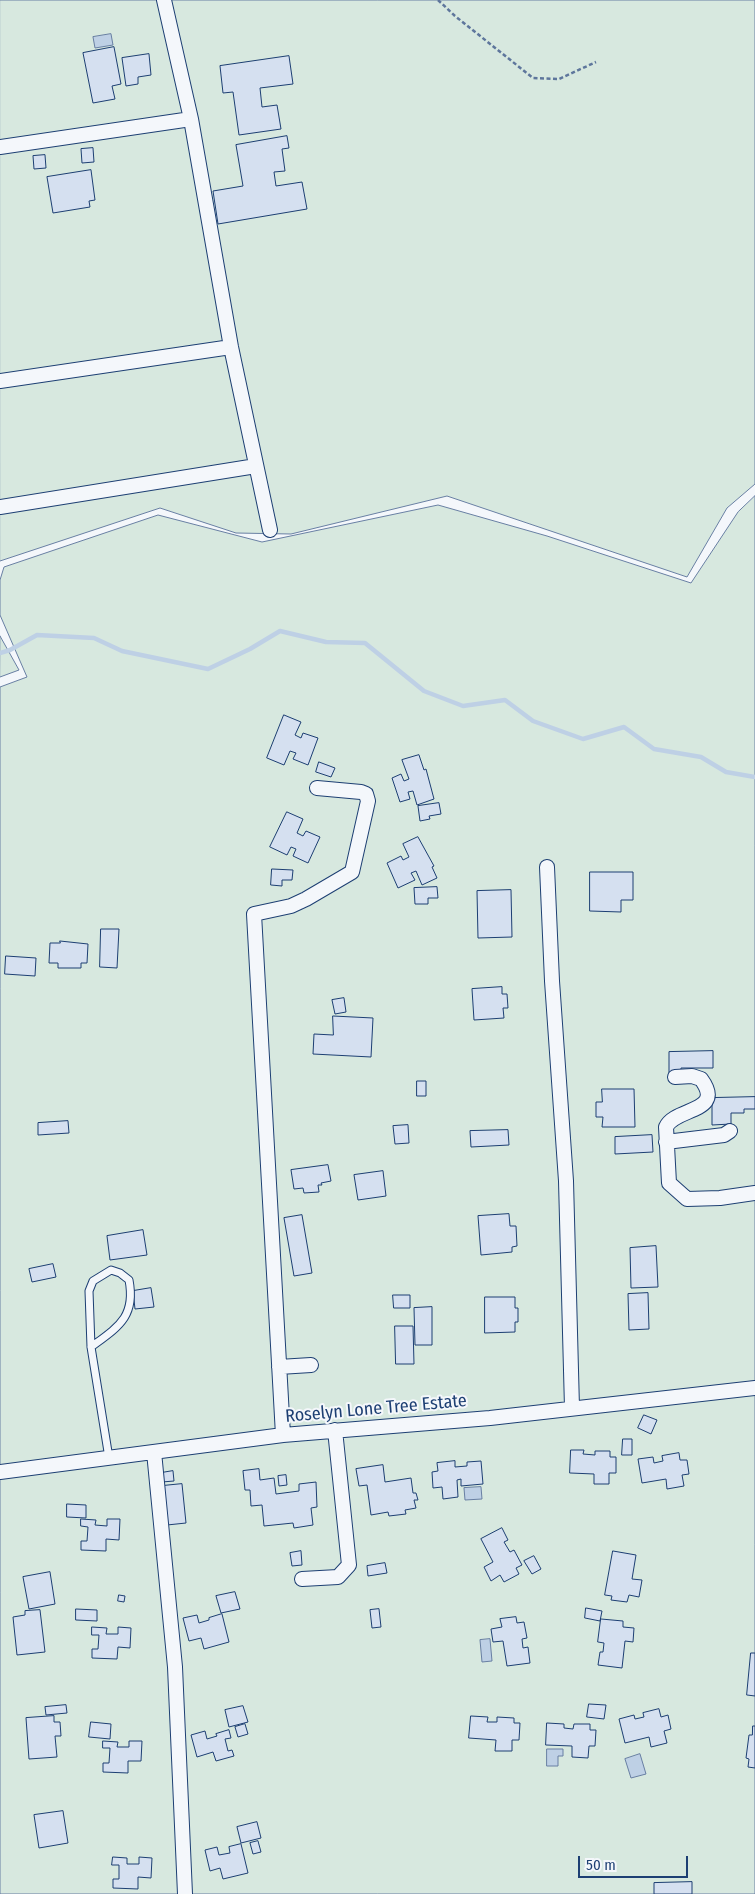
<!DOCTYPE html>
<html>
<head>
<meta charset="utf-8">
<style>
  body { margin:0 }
  #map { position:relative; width:755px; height:1894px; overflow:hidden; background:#f4f7fb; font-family:"Fira Sans Condensed",sans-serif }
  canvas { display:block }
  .scale { position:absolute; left:578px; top:1856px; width:110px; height:22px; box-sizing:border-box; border:2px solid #1d3f73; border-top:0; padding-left:6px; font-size:15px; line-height:18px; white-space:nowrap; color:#1d3f73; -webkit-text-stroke:4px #f4f7fb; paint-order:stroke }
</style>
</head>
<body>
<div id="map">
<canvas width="755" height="1894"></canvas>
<div class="scale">50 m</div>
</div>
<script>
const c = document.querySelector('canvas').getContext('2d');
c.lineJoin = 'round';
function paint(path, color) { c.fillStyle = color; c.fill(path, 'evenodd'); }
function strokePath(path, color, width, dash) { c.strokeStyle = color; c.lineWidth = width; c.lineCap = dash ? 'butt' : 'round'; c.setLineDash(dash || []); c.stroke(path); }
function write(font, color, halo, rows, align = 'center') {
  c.font = font + ' "Fira Sans Condensed",sans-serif'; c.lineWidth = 4; c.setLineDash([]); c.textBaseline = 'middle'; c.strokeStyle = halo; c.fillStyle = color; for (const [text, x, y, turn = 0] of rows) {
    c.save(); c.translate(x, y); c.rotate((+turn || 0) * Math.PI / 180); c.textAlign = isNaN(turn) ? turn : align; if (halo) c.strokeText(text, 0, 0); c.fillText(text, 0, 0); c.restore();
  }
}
const green = new Path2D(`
  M0,0H755V484L727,508L687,577L447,496L291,534L236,533L160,508L0,561Z
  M755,496V1894H0V687L27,677L0,615V580L4,567L158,515L262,542L438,505L547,536L691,583L738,512Z
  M0,636L19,670L0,677Z`);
const water = new Path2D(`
  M111,34L113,45L95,48L93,37Z
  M481,1487L482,1499L465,1500L464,1488Z
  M490,1639L492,1661L482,1662L480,1640Z
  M547,1749H563V1756H558V1766H547Z
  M640,1754L646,1774L631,1778L625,1759Z`);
const stream = new Path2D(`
  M0,653L10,650L37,635L94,638L122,651L208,669L250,649L280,631L326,642L365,643L424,691L463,706L505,700L533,721L583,739L624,727L654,749L701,757L726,772L755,777`);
const building = new Path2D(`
  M114,47L121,84L112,86L115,99L93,103L83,53Z
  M149,54L151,75L138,77V84L126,86L122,58Z
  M289,56L293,84L260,88L262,107L277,105L281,129L239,135L233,92L223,93L220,66Z
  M287,136L289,148L282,149L285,171L274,172L276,186L302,182L307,209L218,224L213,191L243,186L236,145Z
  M93,148L94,162L82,163L81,149Z
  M45,155L46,168L34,169L33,156Z
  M91,170L95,200L89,201L90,207L53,213L47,177Z
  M284,715L301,722L295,735L301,738L303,733L318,738L308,765L293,759L296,753L290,751L284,765L267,758Z
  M419,755L424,770L426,769L434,799L417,805L413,791L408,792L410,799L400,802L392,778L401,774L404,781L409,779L402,760Z
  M319,762L335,768L331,777L316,772Z
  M439,803L441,814L429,816L430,819L420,821L418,806Z
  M287,812L303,819L297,833L303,836L306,831L320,837L308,863L293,856L296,849L291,847L287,855L270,847Z
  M418,837L434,866L432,867L437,878L422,885L416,871L411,873L415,880L398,888L387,863L401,856L403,860L409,857L403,844Z
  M272,869L293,870L292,880H282V886L271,885Z
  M590,872H633V900H621V912L590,911Z
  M437,887L438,898H428V904H415L414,888Z
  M511,890L512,937L478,938L477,891Z
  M101,929H119L117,968L100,967Z
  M60,941L88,944L87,963H81V968H58V963H49L50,943H60Z
  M6,956L36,958L35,976L5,974Z
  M502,987V994H507L508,1008H503L504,1018L474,1020L472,989Z
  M344,998L346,1012L335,1014L332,1000Z
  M333,1016L373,1018L371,1057L313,1054L314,1034L333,1035Z
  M713,1051V1068H681V1074H669V1052Z
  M417,1081H426V1096H417Z
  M602,1089H634L635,1127H602L603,1117H596V1102H602Z
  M755,1097V1109H744V1113H731V1124L712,1125V1098Z
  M68,1121L69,1133L38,1135V1123Z
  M408,1125L409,1143L395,1144L393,1126Z
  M508,1130L509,1145L471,1147L470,1131Z
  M652,1135L653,1152L615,1154V1137Z
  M328,1165L331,1181L321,1183L322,1185H318L319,1192L304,1193L303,1188L294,1189L291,1170Z
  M383,1171L386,1196L358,1200L354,1175Z
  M509,1214L510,1226H516L517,1246L512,1247V1252L481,1255L478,1216Z
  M302,1215L312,1273L294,1276L284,1218Z
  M143,1230L147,1255L110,1260L107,1236Z
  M656,1246L658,1287L631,1288L630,1248Z
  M53,1264L56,1277L32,1282L29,1269Z
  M151,1288L154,1307L135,1309L133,1291Z
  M648,1293L649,1329L629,1330L628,1294Z
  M393,1295H410V1308H394Z
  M485,1297H515V1308H518V1322H515V1332L485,1333Z
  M432,1307V1345H415L414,1308Z
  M395,1326H413L414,1364H396Z
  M644,1415L657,1420L651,1434L638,1428Z
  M623,1439H632V1455H622Z
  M571,1450H584L583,1454L595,1455V1451H610V1457H616V1473H609V1484H594V1474L570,1473Z
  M679,1453L680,1460H687L689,1474L682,1475L684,1486L667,1489L666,1479L642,1483L638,1459L653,1457L654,1463L663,1461L662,1456Z
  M455,1461V1467L467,1466V1462L481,1461L483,1484L461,1486V1479L457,1480L458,1497L443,1499L442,1487L433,1488L432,1472L438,1471L437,1463Z
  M383,1465L385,1482L411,1478L413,1493H416L418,1500H414L416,1508L405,1510L406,1514L389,1516L388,1512L371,1515L367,1485L359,1486L356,1469Z
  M259,1469L260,1480L274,1478L276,1494L299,1491V1484L316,1482L317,1507L311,1508L313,1525L294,1528L293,1523L264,1526L262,1505L251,1506L250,1490H245L243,1471Z
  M173,1471L174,1481L162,1482L161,1473Z
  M286,1475L287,1485L279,1486L278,1476Z
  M182,1484L186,1523L167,1525L162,1486Z
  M67,1504L86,1505V1518L67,1517Z
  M81,1519L96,1520L95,1525L107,1526V1519H120L119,1540L106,1539V1551L81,1550V1541H87L88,1527L81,1526Z
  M502,1528L508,1540L504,1542L510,1552L514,1550L522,1565L516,1568L519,1574L504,1582L500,1575L491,1581L484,1567L493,1562L481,1539Z
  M301,1551L302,1565L292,1566L290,1553Z
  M613,1551L636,1555L632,1579L642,1580L639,1597L629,1595L627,1602L611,1600L612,1596L605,1595Z
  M534,1556L541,1569L532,1574L524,1561Z
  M385,1563L387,1573L368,1576L367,1566Z
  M50,1572L55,1604L29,1609L23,1577Z
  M235,1592L240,1609L221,1613L216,1596Z
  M119,1595L125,1596L124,1602L118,1601Z
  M586,1608L602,1611L600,1621L585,1618Z
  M76,1609L97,1610V1621L76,1620Z
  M379,1609L381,1627L372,1628L370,1610Z
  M40,1610L45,1652L17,1655L13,1617L25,1615V1611Z
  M222,1614L229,1642L204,1649L201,1638L189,1641L183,1618L197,1615L199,1623L209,1620V1618Z
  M516,1617L517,1623L524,1622L527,1638L522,1639L523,1648L528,1647L530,1663L507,1666L503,1641L493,1642L491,1629L502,1627L500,1619Z
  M601,1619L623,1621V1627L634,1628L633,1642L625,1641L622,1668L598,1665L600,1652H603L604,1643L598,1642Z
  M92,1627L107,1628L106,1634H118V1627L131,1628L130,1648L118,1647L117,1659L92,1658V1649H98L99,1635H92Z
  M751,1653H755V1696L747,1695Z
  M589,1704L606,1705L604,1719L587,1717Z
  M66,1705L67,1713L46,1715L45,1707Z
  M243,1706L248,1722L229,1727L225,1710Z
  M659,1709L661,1717L668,1715L671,1729L664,1731L667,1743L651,1747L649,1737L625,1743L619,1719L634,1715L635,1719L644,1717L643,1713Z
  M54,1716V1722H60L61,1736H55L57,1757L29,1759L26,1718Z
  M471,1716L488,1717L487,1722H497V1717L514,1718V1723H520L519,1740H512V1751H495L496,1740L469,1738Z
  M91,1722L111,1724L110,1739L89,1737Z
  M547,1723L564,1724V1728L573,1729L574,1724H590V1730H596L595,1746H589L588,1758L572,1757V1746L546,1745Z
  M245,1724L248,1734L238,1737L235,1727Z
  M753,1726H755V1768L748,1767L749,1759L746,1758L749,1735H752Z
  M229,1730L231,1738L225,1739L228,1751L232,1750L234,1756L216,1761L213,1752L197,1757L191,1735L205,1731L207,1739L217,1736L216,1734Z
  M103,1741L118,1742L117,1747H129V1741H142L141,1761H128V1773L103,1772V1763H109L110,1748H103Z
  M63,1811L68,1843L39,1848L34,1815Z
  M257,1822L261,1838L241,1843L237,1827Z
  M258,1841L261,1852L253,1854L250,1843Z
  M241,1844L248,1873L223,1879L220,1868L210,1871L205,1850L217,1847L219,1855L230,1853L229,1847Z
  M113,1857L127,1858V1864H139V1857L152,1858L151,1878L138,1877V1889L113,1888V1879H119V1865H112Z
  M692,1882V1894H654V1883Z`);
const path = new Path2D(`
  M438,0L455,16L533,78L559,79L596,62`);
const lane = new Path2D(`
  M91,1347C118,1327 136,1317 129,1280L120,1273L111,1270L93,1281L89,1291L91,1347L109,1458`);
const street = new Path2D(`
  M164,0L191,119L231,347L270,530
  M0,147L191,119
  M0,381L231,347
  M0,507L256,466
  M547,867L552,981L566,1181L572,1408
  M675,1077L692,1076L701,1079C726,1113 675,1107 666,1127L669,1183L687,1199L720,1198L755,1193
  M666,1142L724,1135L730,1131
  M279,1367L311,1365
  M283,1435L254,914L291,906L306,899L352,872L368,801L366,794L361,792L317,788
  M154,1452L175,1667L185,1894
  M0,1472L283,1435L490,1418L755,1388
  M302,1579L338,1577L349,1565L335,1430`);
const streetNames = [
  ["Roselyn Lone Tree Estate",376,1409,-5]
];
paint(green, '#d7e8df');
strokePath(green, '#687fa3', 1);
paint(water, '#bed0e5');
strokePath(water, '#687fa3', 1);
strokePath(stream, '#bed0e5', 4.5);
paint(building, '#d5e0f0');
strokePath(building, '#1d3f73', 1);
strokePath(lane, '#1d3f73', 9);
strokePath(street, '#1d3f73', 16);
strokePath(path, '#5e769c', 2.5, [4, 2.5]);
strokePath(lane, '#f4f7fb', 7);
strokePath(street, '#f4f7fb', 14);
write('18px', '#1d3f73', '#f4f7fb', streetNames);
</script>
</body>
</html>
